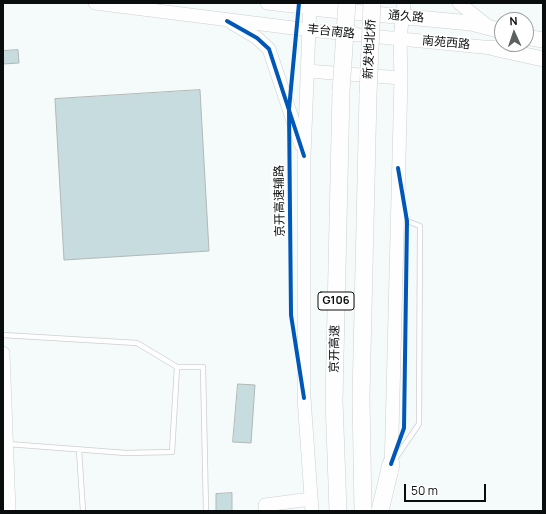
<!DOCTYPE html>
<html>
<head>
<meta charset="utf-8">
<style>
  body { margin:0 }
  #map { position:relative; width:546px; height:514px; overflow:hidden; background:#f5fbfa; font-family:Manrope,sans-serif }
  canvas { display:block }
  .frame { position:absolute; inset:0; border:4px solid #0a0d0d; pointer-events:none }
  .north { position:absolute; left:494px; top:12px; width:40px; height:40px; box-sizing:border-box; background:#fff; border:1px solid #9d9e9e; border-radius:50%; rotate:357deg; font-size:11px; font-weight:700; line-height:16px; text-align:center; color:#0a0d0d }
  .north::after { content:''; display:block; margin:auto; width:14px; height:18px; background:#5c6060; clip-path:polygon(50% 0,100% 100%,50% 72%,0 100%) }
  .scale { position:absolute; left:404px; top:484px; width:82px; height:18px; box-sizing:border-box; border:2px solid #0a0d0d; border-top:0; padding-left:5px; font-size:12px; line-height:14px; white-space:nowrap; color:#0a0d0d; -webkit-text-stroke:3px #fff; paint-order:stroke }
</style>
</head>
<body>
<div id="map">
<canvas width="546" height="514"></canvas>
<div class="frame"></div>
<div class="north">N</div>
<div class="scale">50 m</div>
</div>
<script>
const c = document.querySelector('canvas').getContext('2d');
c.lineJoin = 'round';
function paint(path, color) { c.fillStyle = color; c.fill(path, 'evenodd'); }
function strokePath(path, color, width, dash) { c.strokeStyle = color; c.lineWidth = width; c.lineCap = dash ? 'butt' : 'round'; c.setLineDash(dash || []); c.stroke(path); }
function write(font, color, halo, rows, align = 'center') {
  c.font = font + ' Manrope,"Noto Sans SC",sans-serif'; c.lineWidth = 4; c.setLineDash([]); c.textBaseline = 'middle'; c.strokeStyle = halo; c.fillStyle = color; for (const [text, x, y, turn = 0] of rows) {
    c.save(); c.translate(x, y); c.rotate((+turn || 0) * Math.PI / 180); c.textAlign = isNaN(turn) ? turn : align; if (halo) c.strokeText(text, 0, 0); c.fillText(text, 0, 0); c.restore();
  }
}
const building = new Path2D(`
  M18,50L19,63L3,64V51Z
  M200,90L209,251L64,260L55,99Z
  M238,384L255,385L251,443L233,442Z
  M232,493V511H216V494Z`);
const lane = new Path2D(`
  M3,335L137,343L177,367
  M8,444L126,453L172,452L177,367H203L206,511
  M79,450L83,511
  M395,459L419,424L420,226L407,221`);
const secondary = new Path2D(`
  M95,3L309,30L493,48
  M267,3L310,8
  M310,3L304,156V398L312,511
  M459,3L489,27
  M232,23L257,38L269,49L301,145
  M307,71L401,78
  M3,353L9,511
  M391,473L401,78L400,39L404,3
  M265,511V505L311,499`);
const primary = new Path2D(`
  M310,8L471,23L502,31
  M526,37L543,40
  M493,48L543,59`);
const highway = new Path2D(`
  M338,511L334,400L341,91
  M363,511L361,397L368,95
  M380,511L391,464`);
const highwayBridge = new Path2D(`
  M341,91L347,3
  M368,95L372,3`);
const cycleway = new Path2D(`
  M299,3L289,109L291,315L304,398
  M227,21L257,38L269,49L304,156
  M391,464L404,428L407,221L398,168`);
const shields = [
  [336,301,36]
];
const shieldNames = [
  ["G106",336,301]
];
const streetNames = [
  ["通久路",406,17,5],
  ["丰台南路",331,32,6],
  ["南苑西路",446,43,5],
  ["新发地北桥",370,49,-87],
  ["京开高速辅路",280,201,-91],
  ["京开高速",335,349,-89]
];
paint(building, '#c7dcde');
strokePath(building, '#b3b7b7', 1);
strokePath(lane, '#ccd0d0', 6);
strokePath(secondary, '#ccd0d0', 14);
strokePath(primary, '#ccd0d0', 16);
strokePath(highway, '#ccd0d0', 18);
strokePath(lane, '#fefefe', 4.5);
strokePath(secondary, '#fefefe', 13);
strokePath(primary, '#fefefe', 15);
strokePath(highway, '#fefefe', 17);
strokePath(highwayBridge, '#ccd0d0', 18, []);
strokePath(highwayBridge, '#fefefe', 17);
strokePath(cycleway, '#0057b8', 4);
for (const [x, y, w] of shields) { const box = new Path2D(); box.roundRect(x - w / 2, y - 9, w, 18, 3); c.fillStyle = '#fff'; c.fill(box); strokePath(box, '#0a0d0d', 1); }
write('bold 11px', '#0a0d0d', null, shieldNames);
write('12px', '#0a0d0d', '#fff', streetNames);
</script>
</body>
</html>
